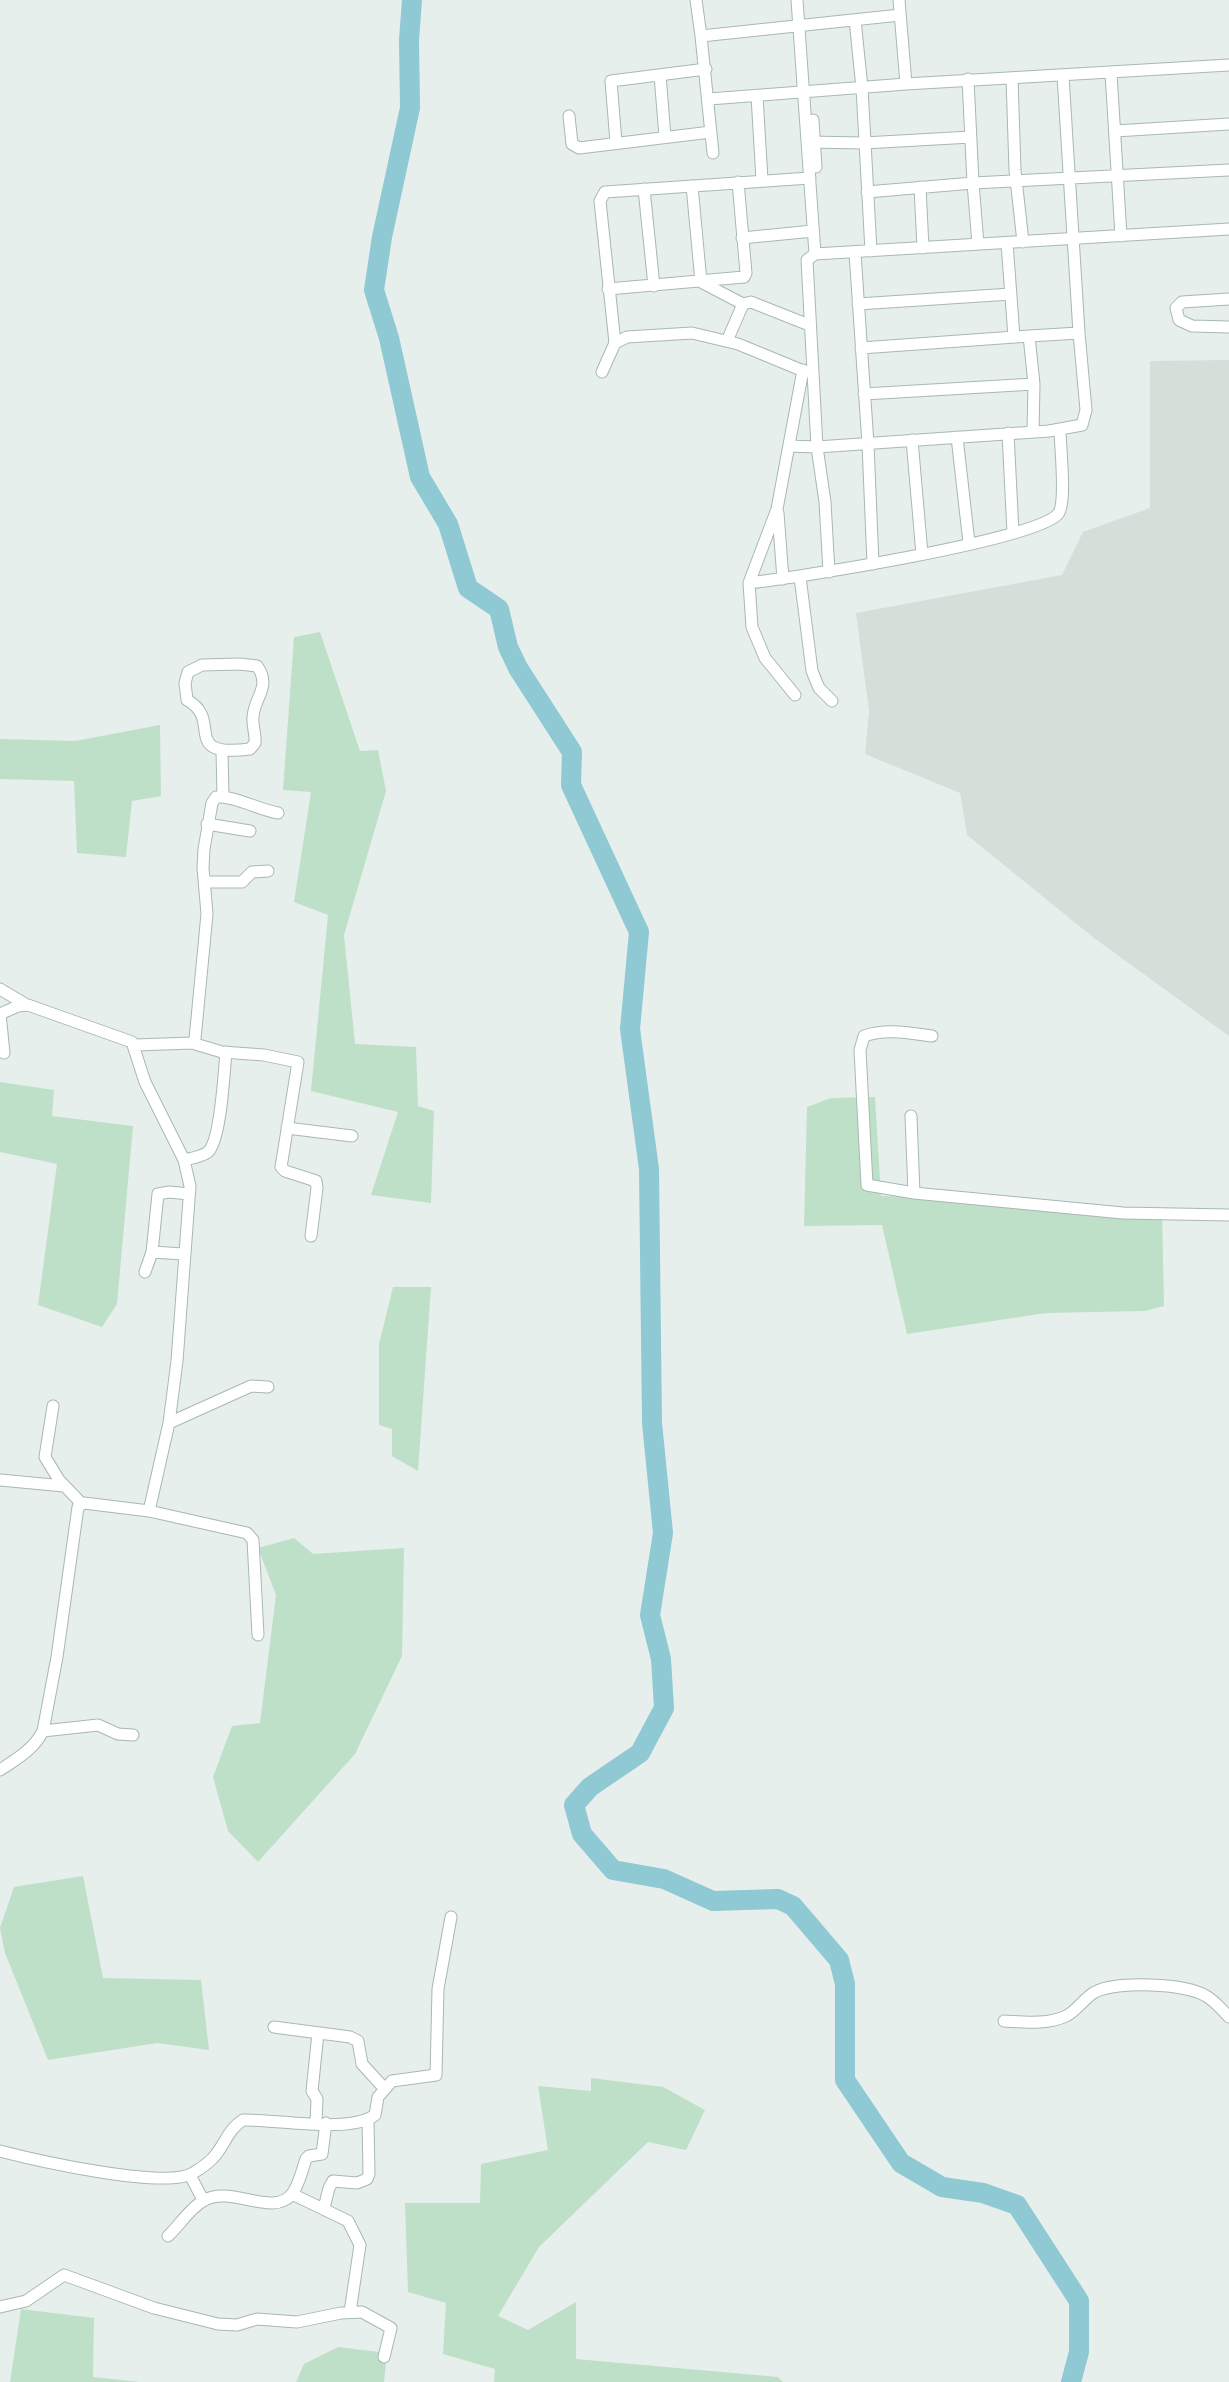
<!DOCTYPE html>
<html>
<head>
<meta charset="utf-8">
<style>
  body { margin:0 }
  canvas { display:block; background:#e6efeb }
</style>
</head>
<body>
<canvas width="1229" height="2382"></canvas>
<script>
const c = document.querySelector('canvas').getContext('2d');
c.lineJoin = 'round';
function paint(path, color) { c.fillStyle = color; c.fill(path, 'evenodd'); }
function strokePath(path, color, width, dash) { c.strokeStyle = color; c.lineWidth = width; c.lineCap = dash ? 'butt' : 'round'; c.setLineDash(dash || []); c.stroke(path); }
const built = new Path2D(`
  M1229,360V1036L1094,938L967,835L960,793L865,754L869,711L856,613L1062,575L1083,532L1150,508V361Z`);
const green = new Path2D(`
  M320,632L360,751L378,750L386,791L344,935L355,1044L416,1047L418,1106L434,1111L431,1203L371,1195L398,1112L311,1091L328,915L294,902L311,792L283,790L294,637Z
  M160,725L161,796L132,801L126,857L77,853L74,781L0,779V739L75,741Z
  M0,1082L54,1090L52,1116L133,1126L117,1304L102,1327L38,1305L57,1164L0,1152Z
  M875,1097L881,1196L1025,1199L1162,1210L1164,1306L1145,1311L1046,1313L907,1334L882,1225L804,1226L807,1107L831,1098Z
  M393,1287H431L418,1471L392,1456V1429L379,1425V1344Z
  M294,1538L313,1554L404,1548L402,1656L355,1754L258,1862L228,1831L213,1777L232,1726L260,1723L276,1595L258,1548Z
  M83,1876L103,1978L201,1980L209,2050L157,2043L48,2060L5,1953L0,1928L14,1887Z
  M591,2078L663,2087L705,2110L686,2150L648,2142L539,2247L498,2316L528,2330L576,2302V2359L778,2377L783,2382H494L495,2369L443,2354L446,2303L408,2292L405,2203H480L481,2164L548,2150L538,2086L591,2091Z
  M21,2309L94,2318L93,2377L139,2382H10Z
  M338,2347L387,2353L384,2382H296L304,2364Z`);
const river = new Path2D(`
  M412,0L409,40L410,108L382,237L374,290L389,338L420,477L448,524L468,588L499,609L508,647L518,668L572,752L571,785L639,932L630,1029L649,1169L652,1423L663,1533L650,1615L661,1659L664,1708L640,1753L590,1787L574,1805L582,1834L613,1870L664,1879L713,1901L778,1899L793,1906L839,1960L845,1984V2080L901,2163L942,2187L983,2193L1017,2205L1079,2301V2352L1071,2382`);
const minor = new Path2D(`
  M696,0L701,36
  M797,0L815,254
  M855,20L862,88L871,251
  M1111,73L1121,236
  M660,75L665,137
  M1012,78L1015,170L1023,242
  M968,79L973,183L1229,170
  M906,84L1229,65
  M757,96L762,180
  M709,99L906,84L899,0
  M569,116L572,144L579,148L711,132
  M813,120L816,167
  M1115,131L1229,124
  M616,142L611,81L706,69
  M808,142L864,143L971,137
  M713,153L701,36L900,15
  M692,186L701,282L743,304
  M920,187L923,248
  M644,189L654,286
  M867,192L973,183L978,244
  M742,238L813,231
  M1007,243L1014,337
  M855,253L868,444L873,564
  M608,289L744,277L746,273L738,182
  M1229,299L1182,302L1176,308L1179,320L1192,326L1229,327
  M858,304L1011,294
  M727,341L743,304L751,302L809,325
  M615,343L600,201L605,192L810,178
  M861,348L1029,336
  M602,372L615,343L627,337L692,333L738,344L806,372
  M864,394L1034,384
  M1033,432L1034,384L1029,336L1079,333
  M1008,433L1013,533
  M957,437L969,543
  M912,440L922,554
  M789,446L817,447L1049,431L1082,425L1086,410L1079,333L1063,76
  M778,513L783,579
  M829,572L825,502L817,447L807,260L815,254L1229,229
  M800,577L812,671L819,688L832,701
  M749,583C794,578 1037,540 1058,514C1067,503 1060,446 1060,430
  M240,664L257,666C272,687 254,697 253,717C252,726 256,734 255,743L250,749C179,758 224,720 187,700L185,683L188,672L202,665Z
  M795,695L765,658L752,627L749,583L777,509L803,370
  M222,751L223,796
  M207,824L250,831
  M206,882H242L252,872L268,871
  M0,989L27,1005
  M0,1014L18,1006L28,1005L132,1042L145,1082L184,1160L190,1186L177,1361L169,1423L149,1511L84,1503L78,1507L57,1657L43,1731C34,1749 17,1759 0,1770
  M0,1014L4,1053
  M192,1043L222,1052L264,1055L298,1062L281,1167L285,1171L316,1181L317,1188L311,1236
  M135,1045L192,1043L195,1039L207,914L203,868L204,849L212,803L216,797C232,795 260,810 278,813
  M911,1116L914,1193L1123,1213L1229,1215
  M287,1128L352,1136
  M184,1160C191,1158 202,1157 208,1152C221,1140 224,1072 226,1052
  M914,1193L867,1185L860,1050L864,1036C886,1028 909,1033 932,1036
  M152,1252L158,1194L169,1192L189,1194
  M145,1272L152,1252L183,1254
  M53,1406L45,1457L59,1480L82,1504
  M169,1423L251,1386L268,1387
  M0,1480L64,1486
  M149,1511L247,1533L253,1540L258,1635
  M43,1731L98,1725L118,1734L133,1735
  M1004,2021C1024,2022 1047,2025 1066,2016C1077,2011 1084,1998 1095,1992C1117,1981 1185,1983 1206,1996C1215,2001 1222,2010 1229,2017
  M274,2027L350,2037L358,2041L362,2064L384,2088
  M316,2123L317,2099L312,2091L318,2033
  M0,2151C35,2160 165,2190 193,2173C200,2169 208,2163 213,2158C225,2145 228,2129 243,2120C276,2119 350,2134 375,2115L378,2097L392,2081L436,2075L438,1989L451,1917
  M190,2175L203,2200
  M292,2194L348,2221L360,2245L350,2312
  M324,2208L329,2188L333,2181L357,2183L367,2179L369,2174L368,2120
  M168,2236C179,2226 190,2208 203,2201C230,2184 273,2218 292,2194C299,2185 302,2170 306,2159L309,2156L322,2154L326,2123
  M0,2307L26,2301L64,2275L154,2308L218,2324L237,2325L257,2319L297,2322L341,2313L362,2312L391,2328L384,2357`);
paint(built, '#d4dfda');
paint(green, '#bfe0c8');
strokePath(river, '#8ec9d4', 20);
strokePath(minor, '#a8b8b2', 13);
strokePath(minor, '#fff', 11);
</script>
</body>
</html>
